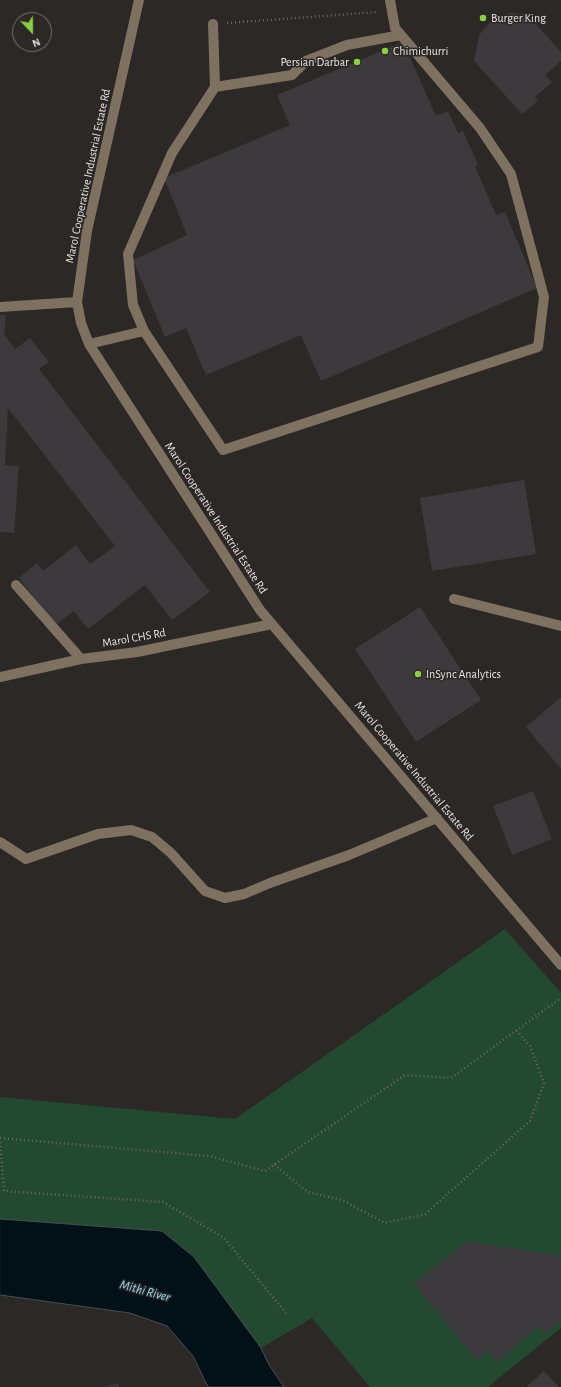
<!DOCTYPE html>
<html>
<head>
<meta charset="utf-8">
<style>
  body { margin:0 }
  #map { position:relative; width:561px; height:1387px; overflow:hidden; background:#2b2826; font-family:"Alegreya Sans",sans-serif }
  canvas { display:block }
  .north { position:absolute; left:12px; top:12px; width:40px; height:40px; box-sizing:border-box; background:#2b2826; border:1px solid #767371; border-radius:50%; rotate:158deg; font-size:11px; font-weight:700; line-height:16px; text-align:center; color:#e6e3e2 }
  .north::after { content:''; display:block; margin:auto; width:14px; height:18px; background:#8cce45; clip-path:polygon(50% 0,100% 100%,50% 72%,0 100%) }
</style>
</head>
<body>
<div id="map">
<canvas width="561" height="1387"></canvas>
<div class="north">N</div>
</div>
<script>
const c = document.querySelector('canvas').getContext('2d');
c.lineJoin = 'round';
function paint(path, color) { c.fillStyle = color; c.fill(path, 'evenodd'); }
function strokePath(path, color, width, dash) { c.strokeStyle = color; c.lineWidth = width; c.lineCap = dash ? 'butt' : 'round'; c.setLineDash(dash || []); c.stroke(path); }
function write(font, color, halo, rows, align = 'center') {
  c.font = font + ' "Alegreya Sans",sans-serif'; c.lineWidth = 3; c.setLineDash([]); c.textBaseline = 'middle'; c.strokeStyle = halo; c.fillStyle = color; for (const [text, x, y, turn = 0] of rows) {
    c.save(); c.translate(x, y); c.rotate((+turn || 0) * Math.PI / 180); c.textAlign = isNaN(turn) ? turn : align; if (halo) c.strokeText(text, 0, 0); c.fillText(text, 0, 0); c.restore();
  }
}
const green = new Path2D(`
  M505,929L561,993V1328L488,1387H370L312,1318L261,1348L194,1257L162,1231L0,1219V1097L235,1119Z`);
const water = new Path2D(`
  M0,1219L162,1231L194,1257L261,1348L269,1365L284,1387H208L193,1356L167,1326L130,1313L0,1295Z`);
const building = new Path2D(`
  M511,13L527,14L561,52V61L545,75L552,82L535,97L538,101L522,114L474,61L479,35L494,17Z
  M403,42L436,116L448,111L458,133L463,131L478,165L475,166L496,215L505,212L537,288L321,381L301,335L206,375L186,328L165,337L133,260L187,235L164,178L290,125L277,95Z
  M0,315H6L4,334L15,349L30,338L49,362L39,369L210,592L172,620L145,585L88,629L74,611L55,625L19,578L37,563L43,571L76,545L90,564L115,546L8,408L5,465L19,466L14,533L0,532Z
  M524,480L536,554L432,571L420,498Z
  M420,607L481,700L416,742L355,649Z
  M561,697V769L526,727Z
  M533,791L552,839L512,855L493,806Z
  M467,1241L561,1256V1321L545,1334L539,1326L497,1362L488,1351L477,1360L414,1284Z
  M544,1371L559,1387H526Z
  M118,1383L119,1387H105Z`);
const path = new Path2D(`
  M227,23L378,12
  M0,1138L209,1156L265,1171L405,1075L451,1078L561,998
  M0,1142L4,1191L163,1202L224,1238L286,1313
  M274,1165L308,1192L342,1200L385,1223L425,1214L530,1121L544,1083L530,1046L516,1030`);
const minor = new Path2D(`
  M139,0L87,231L77,302L81,323L89,344L260,610L561,965
  M213,24L215,87L172,153L128,254L133,305L144,331L223,450L538,347L544,297L511,174L480,128L395,28L390,0
  M215,87L292,75L306,61L347,45L401,35
  M0,307L77,302
  M89,344L144,331
  M16,585L81,659
  M454,599L561,626
  M0,677L81,659L137,652L272,624
  M0,842L26,859L98,834L131,830L152,837L171,853L205,891L225,898L244,894L270,883L349,855L437,818`);
const markers = [
  [483,18,4,"#8cce45"],
  [385,51,4,"#8cce45"],
  [357,62,4,"#8cce45"],
  [418,674,4,"#8cce45"]
];
const poiNames = [
  ["Burger King",491,18],
  ["Chimichurri",393,51],
  ["Persian Darbar",349,62,"right"],
  ["InSync Analytics",426,674]
];
const streetNames = [
  ["Marol Cooperative Industrial Estate Rd",88,176,-78],
  ["Marol Cooperative Industrial Estate Rd",216,518,57],
  ["Marol CHS Rd",134,638,-10],
  ["Marol Cooperative Industrial Estate Rd",414,771,50]
];
const waterNames = [
  ["Mithi River",145,1291,15]
];
paint(green, '#234930');
paint(water, '#021117');
strokePath(water, '#465054', 1);
paint(building, '#3c3a3d');
strokePath(path, '#6c6967', 2.5, [1, 3]);
strokePath(minor, '#7e7160', 10);
for (const [x, y, r, color] of markers) { const dot = new Path2D(); dot.arc(x, y, r, 0, 2 * Math.PI); c.fillStyle = color; c.fill(dot); strokePath(dot, '#2b2826', 1.5); }
write('12px', '#e6e3e2', '#2b2826', poiNames, 'left');
write('12px', '#e6e3e2', '#2b2826', streetNames);
write('italic 13px', '#98ddf8', '#2b2826', waterNames);
</script>
</body>
</html>
